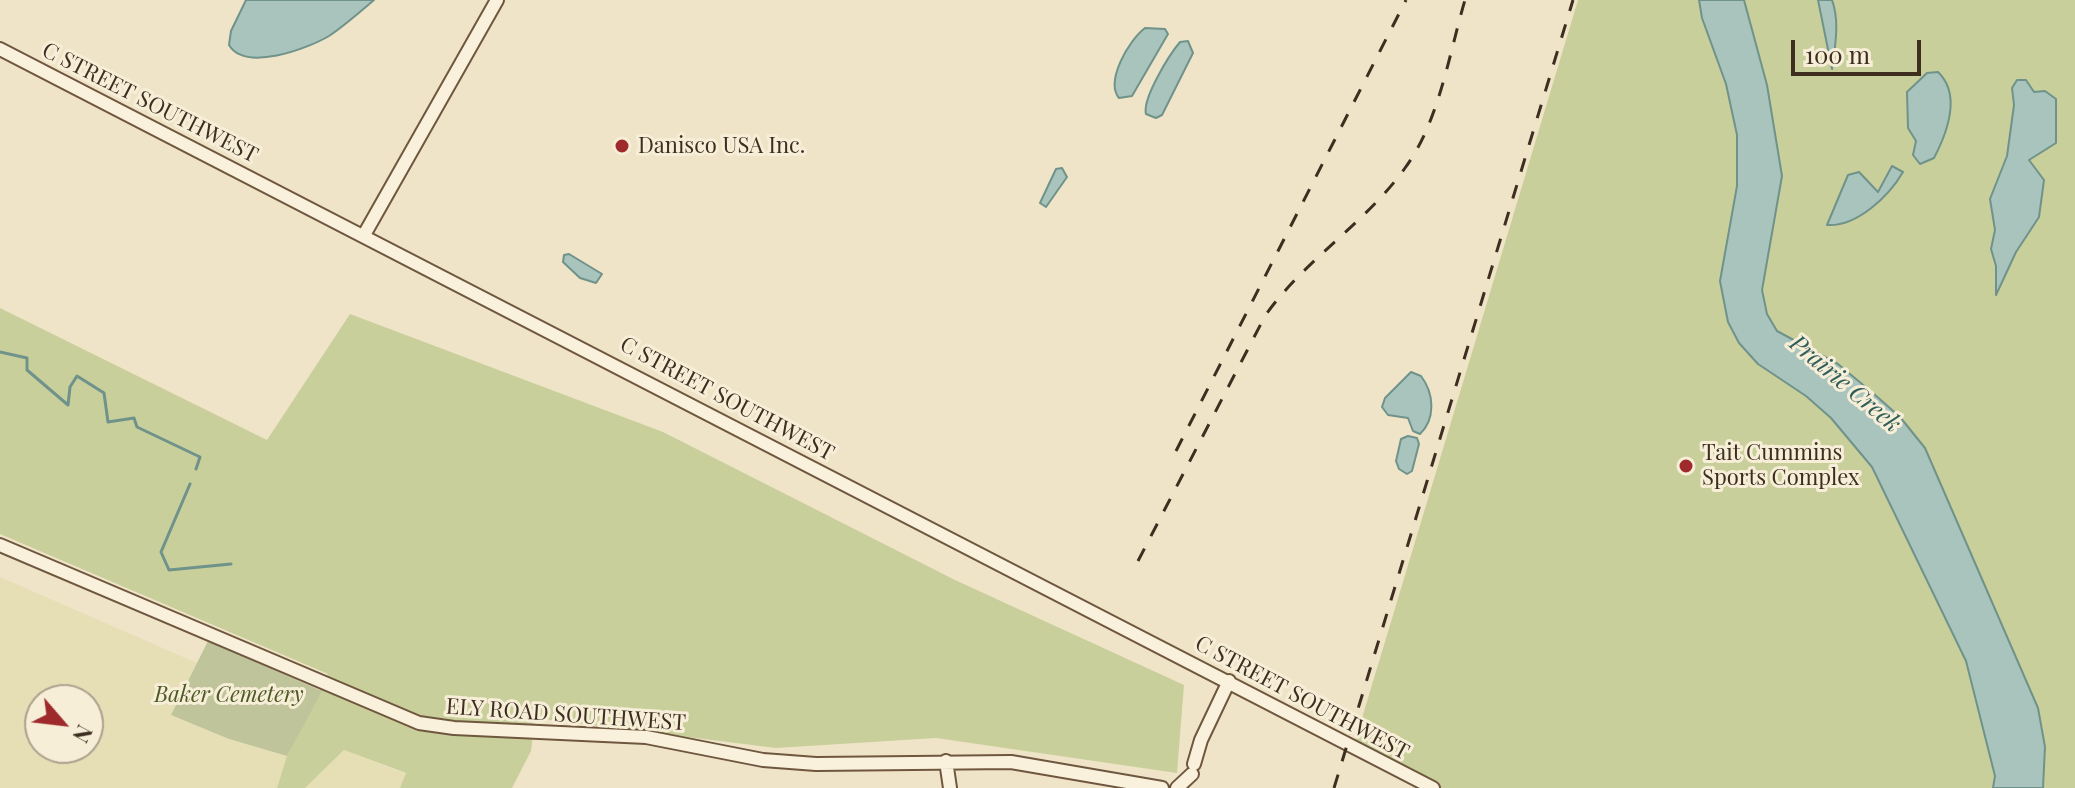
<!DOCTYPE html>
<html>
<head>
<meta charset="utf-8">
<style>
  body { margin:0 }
  #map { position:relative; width:2075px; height:788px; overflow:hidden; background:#f0e4c8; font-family:"Playfair Display",serif }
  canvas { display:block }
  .north { position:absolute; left:24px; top:684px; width:80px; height:80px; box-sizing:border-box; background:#f7eed8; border:2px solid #ada18e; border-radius:50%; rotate:118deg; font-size:22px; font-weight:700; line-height:32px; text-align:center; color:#3d2e20 }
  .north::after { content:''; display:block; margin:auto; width:28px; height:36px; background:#9e2a2b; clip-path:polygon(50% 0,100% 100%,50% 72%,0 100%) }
  .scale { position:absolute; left:1791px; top:40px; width:130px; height:36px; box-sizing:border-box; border:4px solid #3d2e20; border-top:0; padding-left:10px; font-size:24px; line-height:28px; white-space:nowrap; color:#3d2e20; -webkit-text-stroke:6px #f7eed8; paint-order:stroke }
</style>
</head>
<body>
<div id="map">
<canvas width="2075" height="788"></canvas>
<div class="north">N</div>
<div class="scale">100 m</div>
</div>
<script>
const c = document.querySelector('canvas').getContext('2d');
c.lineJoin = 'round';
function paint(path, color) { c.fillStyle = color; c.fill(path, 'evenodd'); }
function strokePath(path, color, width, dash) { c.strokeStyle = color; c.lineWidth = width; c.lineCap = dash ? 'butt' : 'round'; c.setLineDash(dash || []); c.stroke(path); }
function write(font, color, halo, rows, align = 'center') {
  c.font = font + ' "Playfair Display",serif'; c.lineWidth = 6; c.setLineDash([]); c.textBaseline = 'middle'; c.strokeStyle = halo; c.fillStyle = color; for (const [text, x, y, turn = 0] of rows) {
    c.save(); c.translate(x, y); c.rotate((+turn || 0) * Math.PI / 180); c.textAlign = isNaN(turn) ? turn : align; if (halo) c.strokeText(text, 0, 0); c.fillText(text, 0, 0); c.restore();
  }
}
const farmland = new Path2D(`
  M0,577L197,663L171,715L229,739L287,756L277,788H0ZM40,700H88V748H40Z
  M344,750L406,774L400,788H305Z`);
const green = new Path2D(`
  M1578,0H2075V788H1433L1353,748Z
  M0,308L267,440L350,314L663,432L955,580L1184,685L1177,773L936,738L776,748L535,718L531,751L512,788H400L406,773L344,750L305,788H277L287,756L328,674L0,534Z`);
const cemetery = new Path2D(`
  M208,641L322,691L287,756L229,739L171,715Z`);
const water = new Path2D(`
  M246,0H374C360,12 344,26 329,36C307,49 245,72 229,45L231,31Z
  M1699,0H1744L1767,85L1782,176L1762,290L1767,314L1777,331L1838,364L1874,394L1900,417L1925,448L2038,708L2045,747L2043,788H1993L1995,776L1966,661L1872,467L1831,418L1806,396L1758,364L1739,343L1728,322L1720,281L1737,186V135L1726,84L1702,18Z
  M1818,0H1832C1840,22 1835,47 1832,69Z
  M1145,28L1165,29L1168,34L1132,96L1119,98C1105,81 1129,40 1145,28Z
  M1188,41L1193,53L1162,115L1156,118L1146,114C1142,99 1169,55 1180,42Z
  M1938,72C1962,95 1947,133 1934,158L1920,164L1913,155L1916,141L1908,128L1907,92L1927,73Z
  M2017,80H2026L2034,92L2045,91L2056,99V143L2029,160L2044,180L2039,217L2016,252L1996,295V266L1991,249L1995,230L1990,199L2007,156L2014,105L2012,88Z
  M1892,166L1903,172C1889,196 1857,227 1827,225L1848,175L1859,172L1878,192Z
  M1062,168L1067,177L1046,207L1040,203L1056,169Z
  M569,254L602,274L596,283L580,278L563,262L564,255Z
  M1411,372L1421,376C1434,393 1436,419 1420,434L1413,431L1408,418L1388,415L1382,407L1385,398Z
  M1408,436L1417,438L1419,444L1412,471L1407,474L1399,469L1396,461L1401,439Z`);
const stream = new Path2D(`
  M0,352L27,358V370L68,405L70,387L77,376L104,393L108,422L134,418L137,427L200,457L196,469
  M190,484L161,552L169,570L231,564`);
const secondary = new Path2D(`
  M0,49L1433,788
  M364,235L497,0
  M0,545L419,723L454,728L646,737L763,760L816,764L1011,762L1162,788
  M946,761L950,788
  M1194,764L1201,740L1229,681
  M1177,788L1192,774`);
const rail = new Path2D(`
  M1176,451L1406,0
  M1138,561L1265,316C1304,260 1365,224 1405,168C1439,122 1449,54 1465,0
  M1334,788L1573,0`);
const markers = [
  [622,146,8,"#9e2a2b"],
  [1686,466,8,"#9e2a2b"]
];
const streetNames = [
  ["C STREET SOUTHWEST",150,103,27],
  ["C STREET SOUTHWEST",727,399,28],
  ["C STREET SOUTHWEST",1302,698,28],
  ["ELY ROAD SOUTHWEST",566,715,4]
];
const poiNames = [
  ["Danisco USA Inc.",638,146],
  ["Tait Cummins",1702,453],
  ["Sports Complex",1702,478]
];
const parkNames = [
  ["Baker Cemetery",229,695]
];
const waterNames = [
  ["Prairie Creek",1845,384,40]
];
paint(farmland, '#e6deb5');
paint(green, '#c9cf9b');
paint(cemetery, '#bfc49a');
paint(water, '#a9c4bc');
strokePath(water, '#6f938a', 2);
strokePath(stream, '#6f938a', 3);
strokePath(secondary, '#6f573f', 16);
strokePath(secondary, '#faf1dc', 12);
strokePath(rail, '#3d2e20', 3, [14, 14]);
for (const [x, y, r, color] of markers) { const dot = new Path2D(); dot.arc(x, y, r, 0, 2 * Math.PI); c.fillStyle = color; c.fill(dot); strokePath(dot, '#f7eed8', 3); }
write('22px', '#3d2e20', '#f7eed8', streetNames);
write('22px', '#3d2e20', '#f7eed8', poiNames, 'left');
write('italic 22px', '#4d5a26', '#f7eed8', parkNames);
write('italic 24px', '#2f5d5a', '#f7eed8', waterNames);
</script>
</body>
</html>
